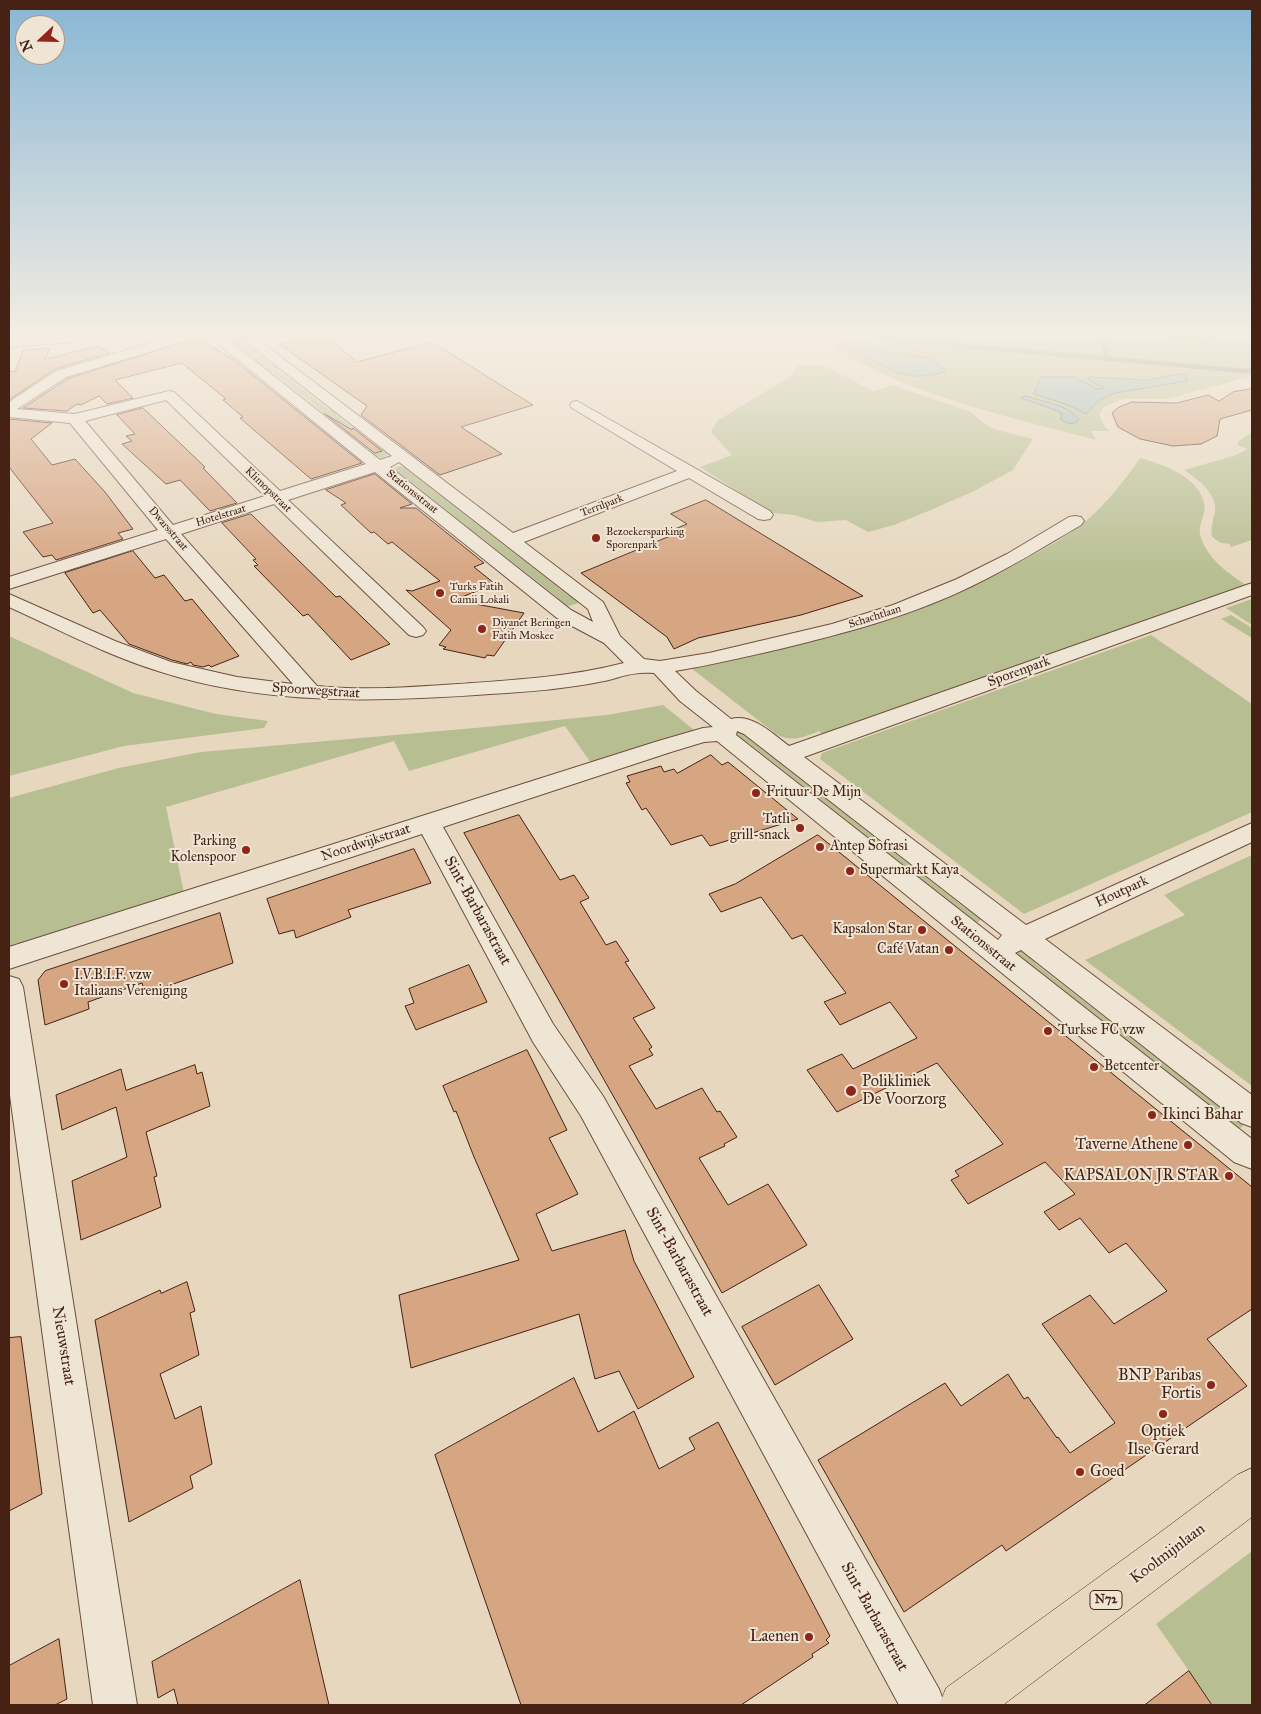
<!DOCTYPE html>
<html>
<head>
<meta charset="utf-8">
<style>
  body { margin:0 }
  #map { position:relative; width:1261px; height:1714px; overflow:hidden; background:#e7d7bf; font-family:"IM FELL Great Primer",serif }
  canvas { display:block }
  .frame { position:absolute; inset:0; border:10px solid #452214; pointer-events:none }
  .north { position:absolute; left:15px; top:15px; width:50px; height:50px; box-sizing:border-box; background:#efe5d5; border:1px solid #ab9788; border-radius:50%; rotate:249deg; font-size:14px; font-weight:700; line-height:20px; text-align:center; color:#452214 }
  .north::after { content:''; display:block; margin:auto; width:18px; height:22px; background:#8f2418; clip-path:polygon(50% 0,100% 100%,50% 72%,0 100%) }
</style>
</head>
<body>
<div id="map">
<canvas width="1261" height="1714"></canvas>
<div class="frame"></div>
<div class="north">N</div>
</div>
<script>
const c = document.querySelector('canvas').getContext('2d');
c.lineJoin = 'round';
function paint(path, color) { c.fillStyle = color; c.fill(path, 'evenodd'); }
function strokePath(path, color, width, dash) { c.strokeStyle = color; c.lineWidth = width; c.lineCap = dash ? 'butt' : 'round'; c.setLineDash(dash || []); c.stroke(path); }
function write(font, color, halo, rows, align = 'center') {
  c.font = font + ' "IM FELL Great Primer",serif'; c.lineWidth = 4; c.setLineDash([]); c.textBaseline = 'middle'; c.strokeStyle = halo; c.fillStyle = color; for (const [text, x, y, turn = 0] of rows) {
    c.save(); c.translate(x, y); c.rotate((+turn || 0) * Math.PI / 180); c.textAlign = isNaN(turn) ? turn : align; if (halo) c.strokeText(text, 0, 0); c.fillText(text, 0, 0); c.restore();
  }
}
const green = new Path2D(`
  M224,338H238L273,365L280,366L278,370L330,410L338,411L336,415L382,450H389L390,454L382,458L371,455L373,452L329,417L321,416L323,412L271,371H264L265,367L231,341Z
  M835,338L1001,351L864,338H1252V376L1167,399H1123L1104,407L1099,414L1105,427L1110,431H1091L1096,440C1008,416 915,398 837,349Z
  M799,365H823L873,391L893,385L971,412L982,422L994,429L1033,439L1013,470L974,491L926,512L894,525L868,532L846,520L817,522L794,515L772,513L700,467L732,455L711,432L717,421L791,376Z
  M1252,432V540L1231,547L1230,544L1221,543L1212,537C1210,523 1216,516 1215,506C1213,490 1196,478 1184,470L1233,456L1248,449L1237,445L1239,441Z
  M1140,458C1164,465 1198,476 1204,503C1207,513 1198,524 1200,534C1205,556 1227,573 1246,585L822,734L819,731C804,737 791,743 776,734L691,668C806,645 922,618 1025,559C1046,548 1068,536 1086,521C1108,502 1124,481 1140,458Z
  M400,466L412,468L409,471L478,525L488,527L486,531L568,595H575L579,600L578,603L566,607L556,603L558,598L477,534L469,533V528L401,474H394L393,469Z
  M1252,599V625L1226,608Z
  M1231,615L1252,628V638L1221,619Z
  M1151,635L1252,704V812L1024,914L820,759L822,753Z
  M9,636L133,693L216,714L268,721L264,728L124,746L9,776Z
  M663,705L694,730L591,763L565,726L409,771L394,741L166,807L184,893L9,948V798L119,768L201,752L475,728L607,715Z
  M741,730L752,734L751,740L964,907L978,909L982,919L975,924L961,920L960,910L747,742H737L736,732Z
  M1252,855V1086L1085,960L1185,915L1164,895Z
  M1018,949L1034,952L1035,963L1219,1106L1235,1109L1244,1121L1242,1127L1237,1130L1013,955Z
  M1252,1551V1705H1213L1156,1624Z`);
const water = new Path2D(`
  M855,349L932,358L946,371C906,385 889,368 855,351Z
  M1182,374L1186,376L1187,381L1115,393L1099,400L1086,414L1068,405L1034,394L1041,377H1075L1097,389L1104,388L1088,379L1089,377L1146,380Z
  M1026,396C1043,402 1070,405 1079,420C1074,426 1066,423 1061,420L1062,414L1058,411L1021,398Z`);
const stream = new Path2D(`
  M1102,338L1108,359
  M1176,338L1207,340L1211,338
  M883,339L1078,356
  M1080,356L1245,371L1252,370`);
const building = new Path2D(`
  M198,338L234,360L362,463L311,479L240,418L243,417L223,400L226,399L182,363L115,380L133,398L107,404L99,396L81,405L77,404L67,411L23,408L67,379Z
  M304,338H328L357,362L432,342L533,405L461,427L502,454L440,475L361,415L367,406L279,344Z
  M98,346L109,353L55,369L9,400V371L15,372L23,350L50,348L45,359Z
  M1252,389V410L1220,419L1217,436L1201,444L1173,446L1140,439L1118,427L1112,413L1119,407L1132,402L1177,403L1208,395L1219,401L1233,392Z
  M143,408L205,467L203,468L237,503L210,511L180,480L166,484L122,444L132,441L126,436L135,434L117,415Z
  M325,414L352,430L353,428L382,451L375,453Z
  M9,419L52,423L31,439L52,465L75,459L105,492L133,529L118,533L123,539L56,560L52,555L43,557L23,532L53,523L9,467Z
  M375,474L412,504L400,508H416L484,563L474,567L495,584L454,600L524,613L494,656L487,655L485,658L443,649L446,647L439,645L451,630L406,590L412,591L440,581L392,542L388,544L374,532L371,533L341,505L346,503L326,490Z
  M706,500L863,596L801,615L698,638L674,649L667,637L581,573L670,536L665,533L687,524L671,514Z
  M251,514L336,597L340,596L390,644L351,660L308,614L303,616L254,566L258,565L253,560L256,559L222,523Z
  M133,551L155,578L164,575L185,601L192,599L239,656L211,667L209,665L203,667L193,665L191,662L187,664L172,660L129,644L100,610L93,613L65,573Z
  M711,755L722,765L728,762L798,819L710,846L702,835L671,845L646,808L642,810L626,783L630,782L627,776L661,766L664,772L674,769L677,773Z
  M519,815L560,880L574,875L589,898L580,902L606,945L616,941L629,961L625,962L655,1008L633,1018L652,1047L649,1049L653,1055L629,1066L656,1109L702,1088L717,1112L720,1111L737,1137L724,1144L725,1146L699,1158L728,1205L768,1184L807,1245L722,1293L628,1122L464,833Z
  M818,835L1252,1187V1309L1207,1339L1247,1386L1006,1551L1002,1545L904,1612L818,1460L945,1383L961,1406L1008,1374L1024,1399L1028,1397L1057,1438L1058,1437L1070,1453L1115,1423L1042,1324L1090,1295L1114,1324L1167,1291L1126,1243L1109,1253L1080,1218L1059,1230L1044,1212L1075,1194L1045,1162L968,1204L951,1180L959,1176L955,1171L1003,1144L937,1063L837,1112L807,1070L842,1054L853,1069L917,1038L890,1002L840,1025L824,1002L846,993L802,935L792,939L761,897L721,912L709,894L735,884Z
  M414,849L431,883L348,910L351,917L296,938L294,930L279,934L267,899Z
  M220,913L233,963L145,994L142,983L88,1002L89,1009L45,1025L38,980L45,971Z
  M469,965L487,1002L416,1030L405,1006L414,1003L409,989Z
  M527,1050L567,1130L549,1138L578,1194L536,1214L552,1251L625,1230L634,1261L694,1377L638,1409L619,1371L595,1379L579,1314L411,1368L399,1295L519,1260L474,1157L456,1111L454,1112L443,1086Z
  M195,1065L197,1074L202,1072L210,1106L146,1132L157,1176L154,1177L161,1207L81,1240L72,1181L127,1157L116,1107L62,1130L56,1095L121,1069L126,1090Z
  M187,1282L195,1311L190,1313L199,1355L160,1374L175,1419L201,1406L212,1464L190,1476L193,1488L129,1522L95,1320L160,1290L161,1293Z
  M819,1285L853,1339L775,1385L742,1327Z
  M21,1337L42,1494L9,1511V1338Z
  M574,1378L598,1432L634,1411L659,1469L695,1449L689,1438L718,1422L830,1636L826,1640L829,1643L812,1654L813,1657L741,1705H521L435,1455Z
  M300,1580L329,1705H178L174,1689L158,1698L152,1662Z
  M59,1639L67,1699L55,1705H9V1666Z
  M1189,1671L1212,1705H1145Z`);
const minor = new Path2D(`
  M26,338H81L74,342L9,347V339Z
  M167,338H187L185,341L66,377L17,409L75,414L169,391L174,392L280,491L366,464L211,338H226L380,460L392,456L241,338H256L513,533L677,471L572,408L570,405L572,402L577,401L770,511L773,515L770,519L764,520L758,519L689,478L524,542L603,602L620,636L644,659L660,661L709,653L832,624L893,605L957,579L1007,554L1069,517L1075,516L1081,517L1084,521L1081,525C1045,546 1010,568 972,586C911,616 845,633 780,649C745,657 711,665 675,671L696,691L731,719C752,713 773,734 789,746L1252,583V595L804,757L1026,925L1252,823V842L1045,939L1252,1095V1127L1241,1123L1021,950L1015,953L1252,1139V1169L1234,1162L717,741L704,742L671,752L443,827L553,1024L603,1096L939,1689L945,1705H899L581,1116L533,1042L422,834L9,969V947L655,742L703,728L713,727L680,701L654,673C632,671 620,678 599,682C564,689 526,692 490,694C379,702 266,706 158,671C106,655 58,629 9,607V594L115,641L171,662L237,677L293,684L166,539L9,589V577L158,530L70,423L9,417V402L56,371ZM166,400L265,496L173,525L85,421ZM399,462L588,609L593,622L571,610L390,467ZM375,472L557,618L604,643L624,663C570,677 513,680 458,684C412,687 363,691 317,686L181,534L274,504L409,635L416,637L423,635L426,631L423,627L288,500ZM737,731L744,734L1002,935L998,940L736,735Z
  M9,976L19,979L23,987L137,1705H93L9,1088Z`);
const primary = new Path2D(`
  M1252,1468V1517L1003,1705H939L946,1688L1154,1537L1237,1475Z`);
const markers = [
  [596,538,5,"#8f2418"],
  [440,593,5,"#8f2418"],
  [482,629,5,"#8f2418"],
  [756,793,5,"#8f2418"],
  [800,828,5,"#8f2418"],
  [820,847,5,"#8f2418"],
  [246,850,5,"#8f2418"],
  [850,871,5,"#8f2418"],
  [922,930,5,"#8f2418"],
  [949,950,5,"#8f2418"],
  [64,984,5,"#8f2418"],
  [1048,1031,5,"#8f2418"],
  [1094,1067,5,"#8f2418"],
  [851,1091,6,"#8f2418"],
  [1152,1115,5,"#8f2418"],
  [1188,1145,5,"#8f2418"],
  [1229,1176,5,"#8f2418"],
  [1211,1385,5,"#8f2418"],
  [1163,1414,5,"#8f2418"],
  [1080,1472,5,"#8f2418"],
  [809,1637,5,"#8f2418"]
];
const farStreetnames = [
  ["Klimopstraat",268,490,44],
  ["Stationsstraat",412,492,39],
  ["Terrilpark",602,506,-21],
  ["Hotelstraat",221,516,-17],
  ["Dwarsstraat",168,529,49],
  ["Schachtlaan",875,617,-18]
];
const farPoinames = [
  ["Bezoekersparking",606,532],
  ["Sporenpark",606,545],
  ["Turks Fatih",450,587],
  ["Camii Lokali",450,600],
  ["Diyanet Beringen",492,623],
  ["Fatih Moskee",492,636]
];
const shields = [
  [1106,1600,32]
];
const shieldNames = [
  ["N72",1106,1600]
];
const streetNames = [
  ["Sporenpark",1019,672,-20],
  ["Spoorwegstraat",316,691,4],
  ["Noordwijkstraat",366,843,-18],
  ["Houtpark",1122,892,-25],
  ["Stationsstraat",983,944,39]
];
const poiNames = [
  ["Frituur De Mijn",766,793],
  ["Tatli",790,820,"right"],
  ["grill-snack",790,836,"right"],
  ["Parking",236,842,"right"],
  ["Kolenspoor",236,858,"right"],
  ["Antep Sofrasi",830,847],
  ["Supermarkt Kaya",860,871],
  ["Kapsalon Star",912,930,"right"],
  ["Café Vatan",939,950,"right"],
  ["I.V.B.I.F. vzw",74,976],
  ["Italiaans Vereniging",74,992],
  ["Turkse FC vzw",1058,1031],
  ["Betcenter",1104,1067]
];
const nearStreetnames = [
  ["Sint-Barbarastraat",477,911,61],
  ["Sint-Barbarastraat",679,1262,61],
  ["Nieuwstraat",63,1346,81],
  ["Koolmijnlaan",1168,1554,-37],
  ["Sint-Barbarastraat",874,1617,61]
];
const nearPoinames = [
  ["Polikliniek",862,1082,"left"],
  ["De Voorzorg",862,1100,"left"],
  ["Ikinci Bahar",1162,1115,"left"],
  ["Taverne Athene",1178,1145],
  ["KAPSALON JR STAR",1219,1176],
  ["BNP Paribas",1201,1376],
  ["Fortis",1201,1394],
  ["Optiek",1163,1432,"center"],
  ["Ilse Gerard",1163,1450,"center"],
  ["Goed",1090,1472,"left"],
  ["Laenen",799,1637]
];
paint(green, '#b7be91');
paint(water, '#98b8b8');
strokePath(water, '#777c76', 1);
strokePath(stream, '#777c76', 4.5);
paint(building, '#d6a582');
strokePath(building, '#452214', 1);
strokePath(minor, '#6e4f3f', 2);
strokePath(primary, '#452214', 1);
paint(minor, '#efe5d5');
paint(primary, '#e7d7bf');
const sky = c.createLinearGradient(0, 0, 0, 578);
sky.addColorStop(0, '#88b6d5');
sky.addColorStop(0.58, '#f4ede2');
sky.addColorStop(1, '#f4ede200');
c.fillStyle = sky;
c.fillRect(0, 0, 1261, 578);
for (const [x, y, r, color] of markers) { const dot = new Path2D(); dot.arc(x, y, r, 0, 2 * Math.PI); c.fillStyle = color; c.fill(dot); strokePath(dot, '#efe5d5', 2); }
write('11px', '#452214', '#efe5d5', farStreetnames);
write('11px', '#452214', '#efe5d5', farPoinames, 'left');
for (const [x, y, w] of shields) { const box = new Path2D(); box.roundRect(x - w / 2, y - 9.5, w, 19, 4); c.fillStyle = '#efe5d5'; c.fill(box); strokePath(box, '#452214', 1); }
write('bold 12px', '#452214', null, shieldNames);
write('14px', '#452214', '#efe5d5', streetNames);
write('14px', '#452214', '#efe5d5', poiNames, 'left');
write('16px', '#452214', '#efe5d5', nearStreetnames);
write('16px', '#452214', '#efe5d5', nearPoinames, 'right');
</script>
</body>
</html>
